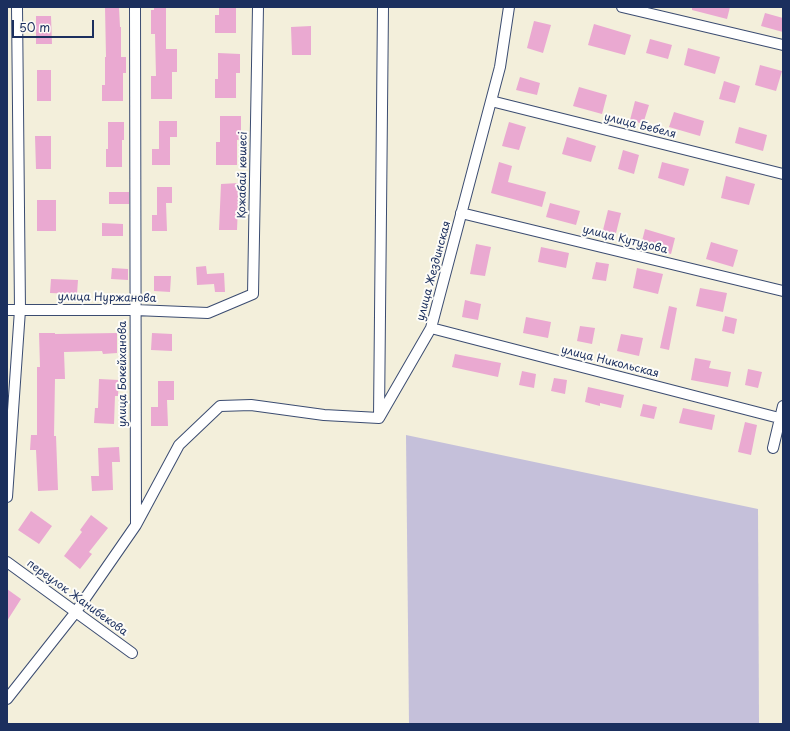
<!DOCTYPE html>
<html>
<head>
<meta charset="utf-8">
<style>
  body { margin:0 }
  #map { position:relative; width:790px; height:731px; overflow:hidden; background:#f3efdb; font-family:"Playpen Sans",sans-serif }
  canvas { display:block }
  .frame { position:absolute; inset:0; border:8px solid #1b2f5e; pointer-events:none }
  .scale { position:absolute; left:12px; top:20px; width:82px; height:18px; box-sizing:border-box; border:2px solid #1b2f5e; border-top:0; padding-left:5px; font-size:12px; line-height:14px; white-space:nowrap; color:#1b2f5e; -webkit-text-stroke:3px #fdfcf7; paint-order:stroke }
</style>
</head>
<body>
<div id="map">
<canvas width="790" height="731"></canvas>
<div class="frame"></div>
<div class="scale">50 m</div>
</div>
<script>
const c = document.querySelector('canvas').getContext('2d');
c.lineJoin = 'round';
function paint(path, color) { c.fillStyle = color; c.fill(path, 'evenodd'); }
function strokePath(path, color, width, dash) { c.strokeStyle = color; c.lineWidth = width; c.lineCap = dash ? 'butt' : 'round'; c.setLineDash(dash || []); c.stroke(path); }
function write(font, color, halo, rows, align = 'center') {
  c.font = font + ' "Playpen Sans",sans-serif'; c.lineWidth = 4; c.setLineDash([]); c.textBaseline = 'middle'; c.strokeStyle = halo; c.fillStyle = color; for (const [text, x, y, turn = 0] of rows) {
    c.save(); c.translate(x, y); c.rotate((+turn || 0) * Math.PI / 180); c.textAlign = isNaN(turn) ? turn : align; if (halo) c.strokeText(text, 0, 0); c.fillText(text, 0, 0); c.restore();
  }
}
const industrial = new Path2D(`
  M406,435L758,509L759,724H409Z`);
const building = new Path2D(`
  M105,7H119L120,27H121V57H126V73H123V101H102V85H105V57H106Z
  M154,7H166V49H177V72H172V99H151V76H156L155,34H151V10H154Z
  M219,7H236V33H215V15H219Z
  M692,7H730L727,19L692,10Z
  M765,13L783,18V32L761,26Z
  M36,16H51L52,44H36Z
  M534,21L551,25L543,53L527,48Z
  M594,24L631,35L625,55L588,45Z
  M311,26V55H292L291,27Z
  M650,39L672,45L668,59L646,53Z
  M688,48L720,57L715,74L684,65Z
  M218,53L240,54V73H236V98H215V79H218Z
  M760,65L782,71L776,91L755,85Z
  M37,70H51V101H37Z
  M520,77L540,83L537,95L516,90Z
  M724,81L740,86L735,103L719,99Z
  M579,87L607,95L602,114L573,106Z
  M635,101L649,105L643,124L630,120Z
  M674,112L704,121L700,136L669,127Z
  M220,116H241V139L237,140V165H216V142H220Z
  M159,121H177V137H170V165H152V149H159Z
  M108,122H124V140H122V167H106V149H108Z
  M509,122L526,127L519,150L502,146Z
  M739,127L767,135L763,151L735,143Z
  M35,136H51V169H36Z
  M567,137L596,146L591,162L562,154Z
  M623,150L639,155L634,174L618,169Z
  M499,162L512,166L508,182L546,192L542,207L491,193Z
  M662,162L689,169L684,186L658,178Z
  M726,176L755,184L749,205L721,198Z
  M239,183L237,230H219L221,184Z
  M157,187H172V203H166L167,231H152V215H157Z
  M109,192H129V204H109Z
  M37,200H56V231H37Z
  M550,203L580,211L576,225L546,217Z
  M608,210L621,213L614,241L601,238Z
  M102,223L123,224V236H102Z
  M645,229L675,238L671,254L641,245Z
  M711,242L738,250L733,267L706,259Z
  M476,244L491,247L485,276L470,274Z
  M541,247L569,253L566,268L538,262Z
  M596,262L609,264L606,281L592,279Z
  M206,266L207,274L224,273L225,292H215L214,284L197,285L196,267Z
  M112,268L128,269V280L111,279Z
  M637,268L663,274L658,294L633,288Z
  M154,276H171L170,292L154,291Z
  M51,279L78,280L77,294L50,293Z
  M700,288L727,293L723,312L696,306Z
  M465,300L481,304L478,320L462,317Z
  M669,306L677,308L669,350L660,348Z
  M725,316L737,319L734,334L722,331Z
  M526,317L551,322L548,338L523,333Z
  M580,326L595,328L592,344L577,341Z
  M39,333H55V334L117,333V353L103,354L102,351L64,352L65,379H55L54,436H56L58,490L38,491L36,450H30L31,435H37V367H40Z
  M152,333L172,334V351L151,350Z
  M621,334L643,338L639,356L617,351Z
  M455,354L501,363L498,377L452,367Z
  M695,358L711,361L709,368L731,372L728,387L691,380Z
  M748,369L762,372L758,388L745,385Z
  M522,371L536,374L534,388L519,385Z
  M554,378L567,380L565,394L551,391Z
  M99,379L119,380L118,396H115L114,424L94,423L95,408H98Z
  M158,381H174V400H167L168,426H151V407H158Z
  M588,387L624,395L621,408L600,403V406L585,402Z
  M643,404L657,407L654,419L640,416Z
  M683,408L715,415L712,430L679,423Z
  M745,422L757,425L751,455L738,452Z
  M119,447L120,462H112L113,490L92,491L91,476H99L98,448Z
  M31,511L52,526L39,544L18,530Z
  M91,515L108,528L89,552L92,554L80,569L64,556L82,532L80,530Z
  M7,589L21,599L7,621Z`);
const street = new Path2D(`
  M622,7L783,45
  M491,101L783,174
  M461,213L783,291
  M7,310H135L208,313L253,294L258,7
  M431,328L783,419
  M379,417L383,7
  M773,448L783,406
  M7,497L20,310L17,7
  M136,525L179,445L220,406L251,405L324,415L379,418L431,328L500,67L509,7
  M7,562L132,653
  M7,699L75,613L136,525L135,7`);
const streetNames = [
  ["улица Бебеля",640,126,14],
  ["Қожабай көшесі",243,175,-89],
  ["улица Кутузова",625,240,14],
  ["улица Жездинская",434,271,-75],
  ["улица Нуржанова",107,298,1],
  ["улица Никольская",610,362,14],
  ["улица Бокейханова",123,374,-90],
  ["переулок Жанибекова",77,598,36]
];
paint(industrial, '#c5c0da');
paint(building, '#eaa9d1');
strokePath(street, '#3b4c71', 12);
strokePath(street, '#fff', 10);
write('11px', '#1b2f5e', '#fdfcf7', streetNames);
</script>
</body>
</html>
